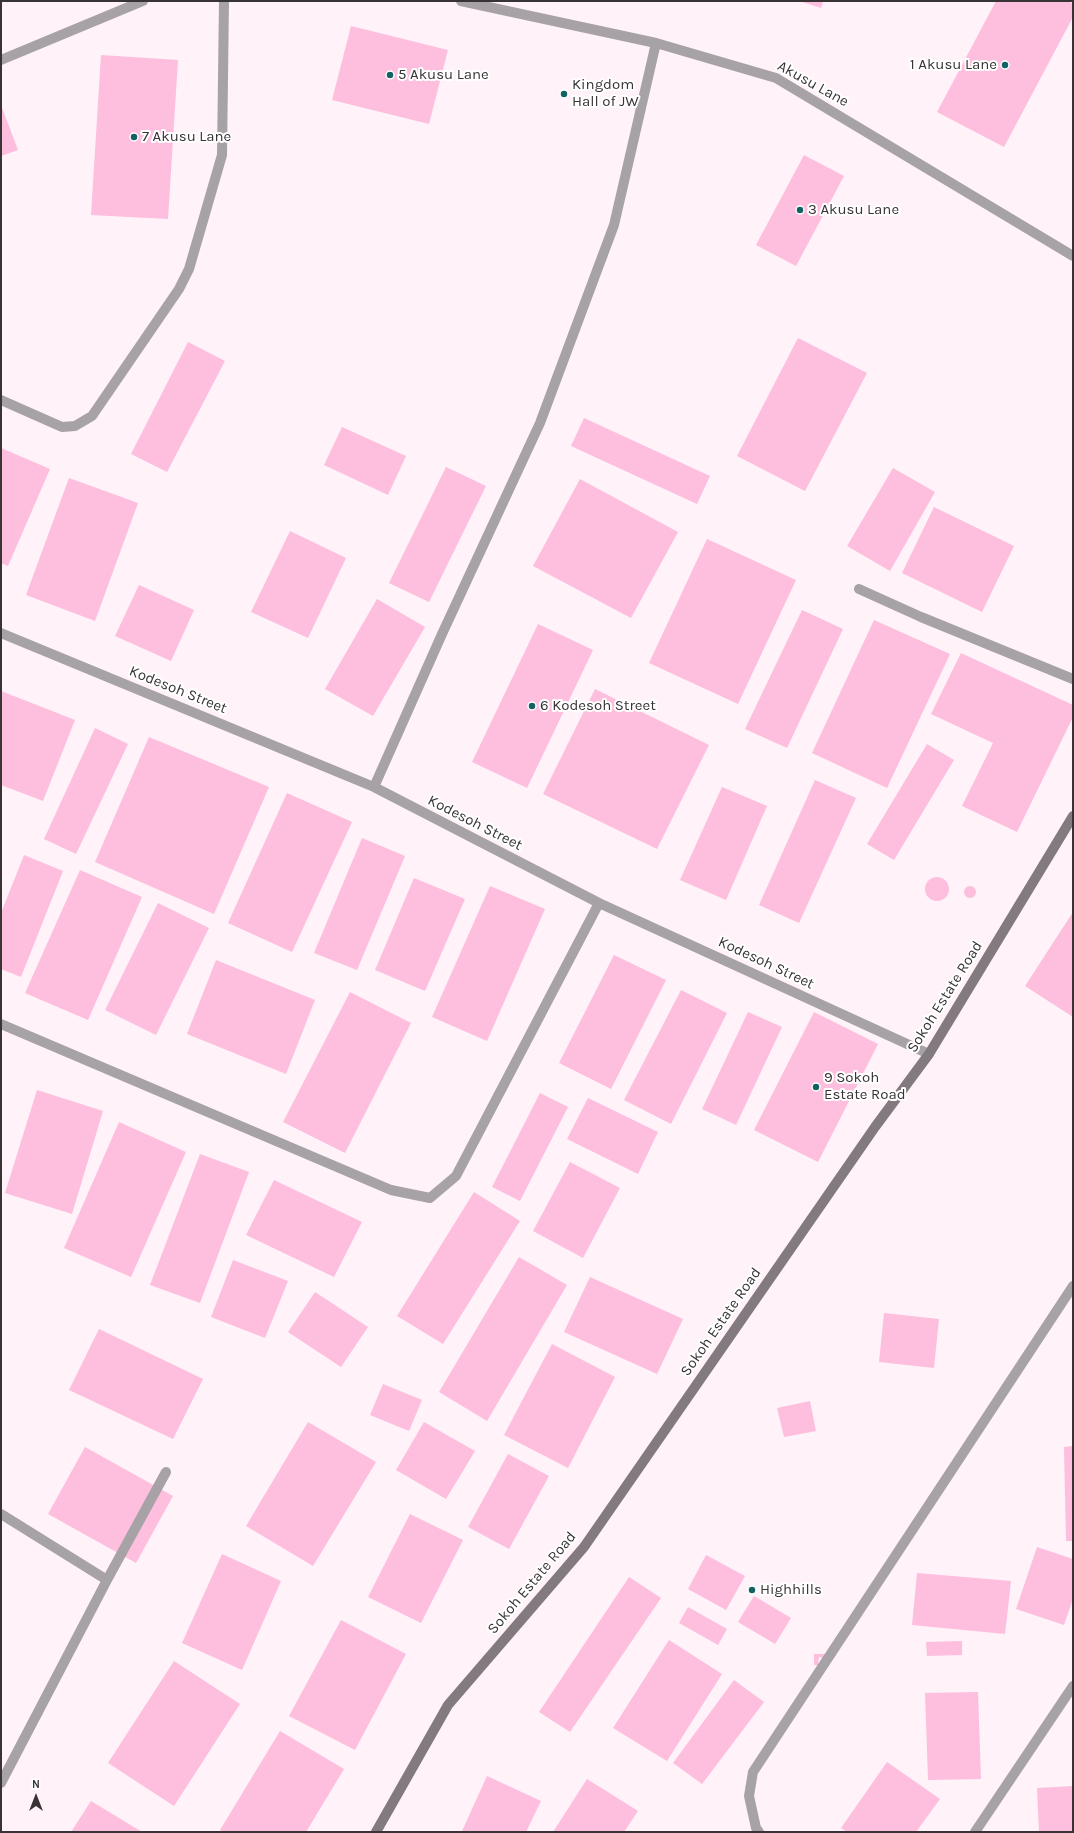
<!DOCTYPE html>
<html>
<head>
<meta charset="utf-8">
<style>
  body { margin:0 }
  #map { position:relative; width:1074px; height:1833px; overflow:hidden; background:#fff2f8; font-family:Karla,sans-serif }
  canvas { display:block }
  .frame { position:absolute; inset:0; border:2px solid #383436; pointer-events:none }
  .north { position:absolute; left:16px; top:1777px; width:40px; height:40px; -webkit-text-stroke:3px #fff; paint-order:stroke; rotate:0deg; font-size:11px; font-weight:700; line-height:16px; text-align:center; color:#383436 }
  .north::after { content:''; display:block; margin:auto; width:14px; height:18px; background:#383436; clip-path:polygon(50% 0,100% 100%,50% 72%,0 100%) }
</style>
</head>
<body>
<div id="map">
<canvas width="1074" height="1833"></canvas>
<div class="frame"></div>
<div class="north">N</div>
</div>
<script>
const c = document.querySelector('canvas').getContext('2d');
c.lineJoin = 'round';
function paint(path, color) { c.fillStyle = color; c.fill(path, 'evenodd'); }
function strokePath(path, color, width, dash) { c.strokeStyle = color; c.lineWidth = width; c.lineCap = dash ? 'butt' : 'round'; c.setLineDash(dash || []); c.stroke(path); }
function write(font, color, halo, rows, align = 'center') {
  c.font = font + ' Karla,sans-serif'; c.lineWidth = 4; c.setLineDash([]); c.textBaseline = 'middle'; c.strokeStyle = halo; c.fillStyle = color; for (const [text, x, y, turn = 0] of rows) {
    c.save(); c.translate(x, y); c.rotate((+turn || 0) * Math.PI / 180); c.textAlign = isNaN(turn) ? turn : align; if (halo) c.strokeText(text, 0, 0); c.fillText(text, 0, 0); c.restore();
  }
}
const building = new Path2D(`
  M799,1H823L821,8Z
  M996,1H1068L1073,4V17L1004,147L937,112Z
  M351,26L448,50L429,124L332,100Z
  M101,55L178,60L168,219L91,215Z
  M1,105L18,150L1,156Z
  M804,155L844,176L796,266L756,245Z
  M798,338L867,373L805,491L737,456Z
  M188,342L225,361L167,472L131,454Z
  M584,418L710,476L697,504L571,446Z
  M342,427L406,456L388,495L324,465Z
  M1,448L50,469L8,566L1,563Z
  M446,467L486,486L429,602L389,583Z
  M893,468L935,492L890,571L847,546Z
  M69,478L138,503L95,621L26,595Z
  M580,479L678,532L631,618L533,566Z
  M934,507L1014,546L982,612L902,573Z
  M290,531L346,558L308,638L251,612Z
  M707,539L796,580L738,704L649,663Z
  M139,585L194,610L171,661L115,636Z
  M377,599L425,627L373,716L325,689Z
  M802,610L843,629L787,748L745,729Z
  M874,620L950,654L887,788L812,753Z
  M538,624L593,650L527,788L472,762Z
  M961,653L1073,705V717L1017,832L962,806L993,743L931,714Z
  M595,689L709,745L657,849L543,794Z
  M1,691L75,720L43,801L1,785Z
  M95,728L128,744L76,854L44,839Z
  M149,737L269,787L214,914L95,862Z
  M927,744L954,760L894,860L867,844Z
  M815,780L856,798L799,923L759,905Z
  M722,787L767,806L726,900L680,880Z
  M287,793L352,822L292,952L228,923Z
  M362,838L405,856L357,970L314,953Z
  M24,855L63,871L21,977L1,969V913Z
  M80,870L142,897L88,1020L25,993Z
  M925 889a12 12 0 1 1 24 0a12 12 0 1 1-24 0Z
  M414,878L465,899L425,991L375,970Z
  M964 892a6 6 0 1 1 12 0a6 6 0 1 1-12 0Z
  M490,886L545,909L487,1041L432,1017Z
  M158,903L209,928L156,1035L105,1010Z
  M1073,912V1017L1025,986Z
  M614,955L666,980L611,1089L559,1063Z
  M216,960L315,1000L286,1074L187,1034Z
  M681,990L727,1013L671,1124L624,1100Z
  M350,992L411,1023L345,1153L283,1122Z
  M748,1012L782,1027L736,1125L702,1109Z
  M814,1012L878,1044L818,1162L754,1130Z
  M37,1090L103,1111L72,1214L5,1193Z
  M540,1093L568,1107L520,1201L492,1187Z
  M588,1098L658,1132L638,1174L567,1139Z
  M119,1122L186,1152L131,1277L64,1248Z
  M200,1154L249,1172L200,1303L150,1285Z
  M570,1162L620,1188L583,1258L533,1231Z
  M274,1180L362,1222L334,1277L246,1235Z
  M474,1192L520,1221L443,1344L397,1316Z
  M519,1257L567,1285L487,1421L439,1392Z
  M233,1260L288,1281L265,1338L211,1317Z
  M590,1277L683,1319L657,1374L564,1332Z
  M315,1292L368,1327L341,1367L288,1332Z
  M884,1313L939,1319L934,1368L879,1362Z
  M99,1329L203,1379L173,1439L69,1390Z
  M552,1344L615,1377L568,1468L504,1435Z
  M383,1384L422,1400L409,1431L370,1415Z
  M810,1401L816,1431L784,1437L777,1408Z
  M308,1422L376,1462L313,1566L246,1526Z
  M424,1422L475,1451L446,1499L396,1470Z
  M1073,1446V1541H1066L1064,1447Z
  M85,1447L173,1496L136,1563L48,1514Z
  M508,1454L549,1476L509,1549L468,1527Z
  M410,1514L463,1540L421,1623L368,1597Z
  M1037,1547L1073,1559V1599L1064,1625L1016,1609Z
  M222,1554L281,1581L242,1670L182,1643Z
  M706,1555L745,1576L726,1610L688,1589Z
  M917,1573L1011,1581L1005,1634L912,1625Z
  M629,1577L661,1598L570,1732L539,1712Z
  M754,1596L791,1618L775,1644L738,1622Z
  M688,1607L727,1629L718,1645L679,1623Z
  M341,1620L406,1654L355,1750L289,1716Z
  M669,1640L722,1674L667,1761L613,1728Z
  M962,1641V1655L927,1656L926,1642Z
  M814,1654H825L824,1658L819,1657L818,1665H814Z
  M174,1661L240,1704L174,1806L108,1763Z
  M734,1680L764,1702L702,1784L673,1763Z
  M978,1692L981,1779L928,1780L925,1693Z
  M280,1731L344,1769L306,1832H222L220,1830Z
  M887,1762L940,1799L916,1832H847L841,1828Z
  M487,1776L541,1801L526,1832L462,1831Z
  M587,1779L638,1811L624,1832H553Z
  M1073,1786V1832H1039L1037,1788Z
  M91,1801L142,1832H71Z`);
const street = new Path2D(`
  M461,1L656,43L776,78L1073,256
  M1,60L143,1
  M1,400L62,427L75,426L92,416L179,289L189,269L222,155L224,1
  M859,589L921,617L1073,679
  M1,633L374,787L599,903L929,1054
  M374,787L442,634L540,423L614,225L656,43
  M1,1024L391,1190L430,1198L456,1176L599,903
  M1,1514L107,1580
  M1,1783L107,1580L166,1472
  M759,1832L756,1828L749,1796L753,1772L1073,1286
  M975,1832L1073,1686`);
const secondary = new Path2D(`
  M376,1832L448,1705L584,1547L875,1127L929,1054L1073,816`);
const markers = [
  [1005,65,4,"#126264"],
  [390,75,4,"#126264"],
  [564,94,4,"#126264"],
  [134,137,4,"#126264"],
  [800,210,4,"#126264"],
  [532,706,4,"#126264"],
  [816,1087,4,"#126264"],
  [752,1590,4,"#126264"]
];
const poiNames = [
  ["1 Akusu Lane",997,65,"right"],
  ["5 Akusu Lane",398,75],
  ["Kingdom",572,85],
  ["Hall of JW",572,102],
  ["7 Akusu Lane",142,137],
  ["3 Akusu Lane",808,210],
  ["6 Kodesoh Street",540,706],
  ["9 Sokoh",824,1078],
  ["Estate Road",824,1095],
  ["Highhills",760,1590]
];
const streetNames = [
  ["Akusu Lane",813,84,29],
  ["Kodesoh Street",178,690,22],
  ["Kodesoh Street",475,823,27],
  ["Kodesoh Street",766,963,25],
  ["Sokoh Estate Road",945,997,-58],
  ["Sokoh Estate Road",721,1322,-55],
  ["Sokoh Estate Road",532,1583,-50]
];
paint(building, '#febede');
strokePath(street, '#a7a2a5', 10);
strokePath(secondary, '#827a7e', 10);
for (const [x, y, r, color] of markers) { const dot = new Path2D(); dot.arc(x, y, r, 0, 2 * Math.PI); c.fillStyle = color; c.fill(dot); strokePath(dot, '#fff', 1.5); }
write('15px', '#383436', '#fff', poiNames, 'left');
write('15px', '#383436', '#fff', streetNames);
</script>
</body>
</html>
